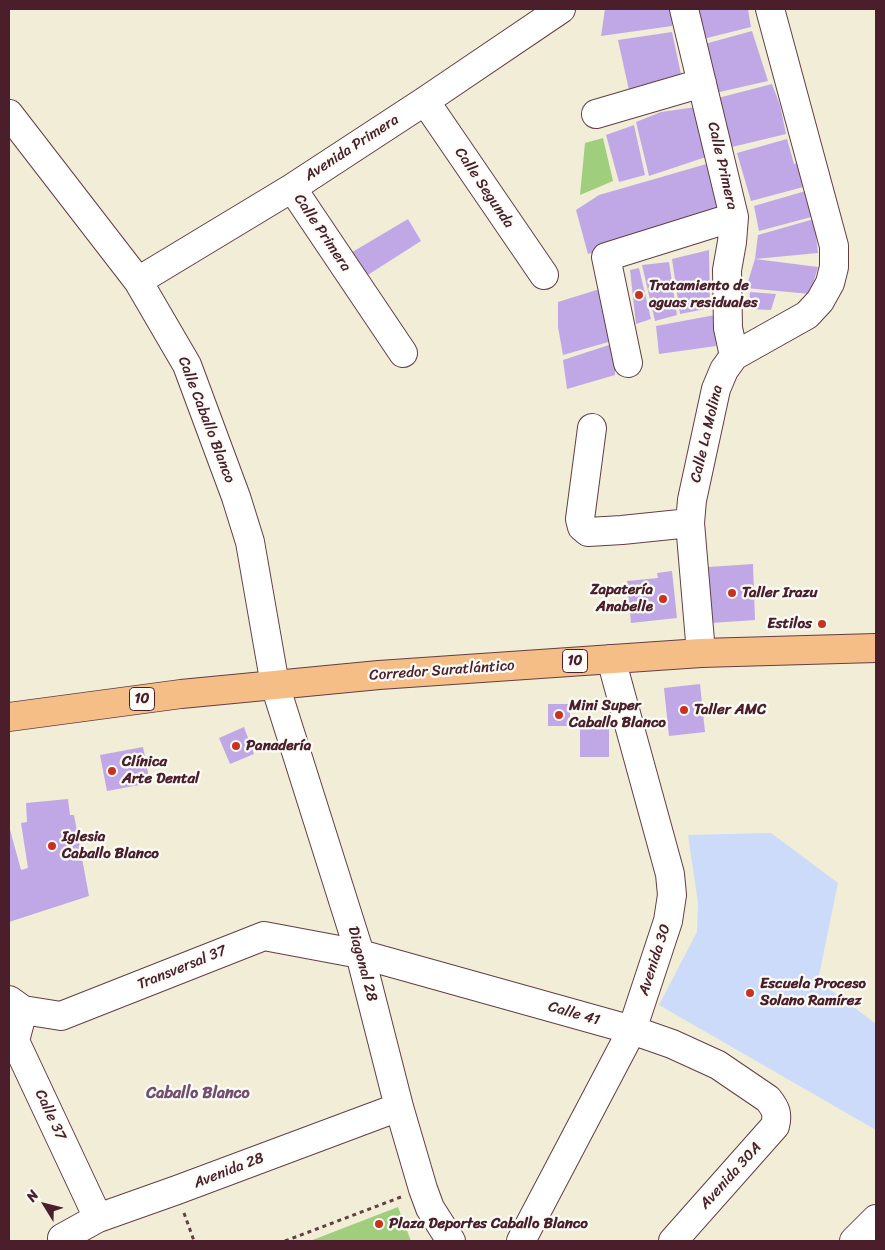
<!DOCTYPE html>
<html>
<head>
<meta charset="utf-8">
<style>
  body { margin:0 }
  #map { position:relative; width:885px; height:1250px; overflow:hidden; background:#f1edd7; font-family:Sriracha,sans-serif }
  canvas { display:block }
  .frame { position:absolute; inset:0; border:10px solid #4a1f2b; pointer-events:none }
  .north { position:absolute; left:20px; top:1180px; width:50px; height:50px; -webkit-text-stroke:4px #fdfcf7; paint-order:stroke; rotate:306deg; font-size:14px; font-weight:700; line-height:20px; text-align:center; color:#4a1f2b }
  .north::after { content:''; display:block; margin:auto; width:18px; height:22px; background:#4a1f2b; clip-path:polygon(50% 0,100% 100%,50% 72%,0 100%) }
</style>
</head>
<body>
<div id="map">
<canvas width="885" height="1250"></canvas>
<div class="frame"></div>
<div class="north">N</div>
</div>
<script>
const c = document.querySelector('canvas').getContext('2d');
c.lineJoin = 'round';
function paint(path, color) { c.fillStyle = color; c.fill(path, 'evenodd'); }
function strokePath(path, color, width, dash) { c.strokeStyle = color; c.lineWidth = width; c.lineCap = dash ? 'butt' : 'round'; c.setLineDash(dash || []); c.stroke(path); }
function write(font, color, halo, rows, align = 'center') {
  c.font = font + ' Sriracha,sans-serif'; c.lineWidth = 4.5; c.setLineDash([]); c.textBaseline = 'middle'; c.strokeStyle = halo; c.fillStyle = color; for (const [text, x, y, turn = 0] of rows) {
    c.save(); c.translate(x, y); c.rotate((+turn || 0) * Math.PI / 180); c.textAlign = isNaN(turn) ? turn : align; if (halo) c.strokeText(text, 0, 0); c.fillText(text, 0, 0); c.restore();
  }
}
const built = new Path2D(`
  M771,833L838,883L818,980L876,1024V1130L659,1005L697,932L698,903L688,835Z`);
const green = new Path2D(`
  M603,138L613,181L580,195L585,143Z
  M398,1207L411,1241H310Z`);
const building = new Path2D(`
  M605,9H672V26L601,36Z
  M693,9H748L751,27L699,40Z
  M752,31L768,81L715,93L701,45Z
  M672,32L682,79L630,95L618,40Z
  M772,84L780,105L786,134L732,147L718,98Z
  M696,107L706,157L649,176L636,122L661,112Z
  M634,125L645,175L619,182L606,135Z
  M787,139L794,164L801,162L807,186L751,201L737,153Z
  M710,163L723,210L588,254L576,210L599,195Z
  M809,190L815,216L759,231L754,206Z
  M408,219L421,241L363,278L349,254Z
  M814,219L818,253L755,259L758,235Z
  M709,250L710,308L680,314L672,259Z
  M755,259L818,267L810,294L746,288Z
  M669,262L677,315L655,321L642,265Z
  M639,268L651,319L636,324L630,270Z
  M603,288L612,341L563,355L558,327V302Z
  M750,292L776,294L771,310L749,309Z
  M715,315L716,346L659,354L656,326Z
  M615,343V375L567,389L563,360Z
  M753,564L755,620L711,623L708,567Z
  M672,571L677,618L631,623L627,581L658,578L657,573Z
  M700,684L705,732L669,736L664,688Z
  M548,704H570V726H548Z
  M580,721H609V757H580Z
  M244,727L254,754L230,764L219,738Z
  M143,747L150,783L107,791L100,755Z
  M68,799L70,815H74L89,896L9,922V826L21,870L28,868L21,823L27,822L26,803Z`);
const path = new Path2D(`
  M184,1213L194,1241
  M285,1241L401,1197`);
const minor = new Path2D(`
  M684,9L734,217L732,242L727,270L728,328L734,356
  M425,101L544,275
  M9,114L138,281L187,365L236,497L250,542L275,685L360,954L399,1107L423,1189L430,1208L451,1241
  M596,114L702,83
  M292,188L403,353
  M138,281L292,188L425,101L561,9
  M628,363L606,257L734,217
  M592,428L580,519L582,527L588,532L622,530L690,523
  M701,653L690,523L692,500L716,389L724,370L734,356L807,315L820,301L830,283L834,267V246L770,9
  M9,1000L23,1010L61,1016L264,936L360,954L632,1030L672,1044L718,1065L768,1099C776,1109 778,1114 775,1126L673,1241
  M23,1010L15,1041L98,1218
  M63,1241L62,1238L98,1218L177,1190L399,1107
  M521,1241L632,1030L668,921L672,895L670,874L611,659
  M854,1241L876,1219`);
const major = new Path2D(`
  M9,717L181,694L379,675L701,653L876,648`);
const markers = [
  [639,295,5,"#c8321e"],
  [732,593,5,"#c8321e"],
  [663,599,5,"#c8321e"],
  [822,624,5,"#c8321e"],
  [684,710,5,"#c8321e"],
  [559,715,5,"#c8321e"],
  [236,746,5,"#c8321e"],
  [112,771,5,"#c8321e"],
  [52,846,5,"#c8321e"],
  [750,993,5,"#c8321e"],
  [379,1224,5,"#c8321e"]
];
const shields = [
  [575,661,25],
  [142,699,25]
];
const shieldNames = [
  ["10",575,661],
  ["10",142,699]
];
const streetNames = [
  ["Avenida Primera",352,148,-33],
  ["Calle Primera",722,166,77],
  ["Calle Segunda",484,188,56],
  ["Calle Primera",322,233,56],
  ["Calle Caballo Blanco",206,420,69],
  ["Calle La Molina",707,434,-77],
  ["Corredor Suratlántico",442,671,-4],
  ["Avenida 30",655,960,-72],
  ["Diagonal 28",362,964,75],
  ["Transversal 37",182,968,-22],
  ["Calle 41",574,1014,16],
  ["Calle 37",50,1115,65],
  ["Avenida 28",229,1171,-21],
  ["Avenida 30A",731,1176,-48]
];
const poiNames = [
  ["Tratamiento de",649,286],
  ["aguas residuales",649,303],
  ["Zapatería",653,590,"right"],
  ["Anabelle",653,607,"right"],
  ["Taller Irazu",742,593],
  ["Estilos",812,624,"right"],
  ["Mini Super",569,706],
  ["Caballo Blanco",569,723],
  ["Taller AMC",694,710],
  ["Panadería",246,746],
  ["Clínica",122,762],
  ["Arte Dental",122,779],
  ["Iglesia",62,837],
  ["Caballo Blanco",62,854],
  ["Escuela Proceso",760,984],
  ["Solano Ramírez",760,1001],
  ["Plaza Deportes Caballo Blanco",389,1224]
];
const neighbourhoodNames = [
  ["Caballo Blanco",198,1094]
];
paint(built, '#ccdbfa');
paint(green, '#9fcf7d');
paint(building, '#c0a8e7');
strokePath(minor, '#633e45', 30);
strokePath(major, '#633e45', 30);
strokePath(path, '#633e45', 3, [4, 4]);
strokePath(minor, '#fff', 28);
strokePath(major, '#f6be87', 28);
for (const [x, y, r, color] of markers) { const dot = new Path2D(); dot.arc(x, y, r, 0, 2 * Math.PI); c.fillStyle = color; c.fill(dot); strokePath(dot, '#fdfcf7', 2); }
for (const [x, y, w] of shields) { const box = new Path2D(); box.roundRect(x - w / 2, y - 11.5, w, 23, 4); c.fillStyle = '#fdfcf7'; c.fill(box); strokePath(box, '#4a1f2b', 1); }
write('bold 14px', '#4a1f2b', null, shieldNames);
write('15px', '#4a1f2b', '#fdfcf7', streetNames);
write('bold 15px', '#4a1f2b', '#fdfcf7', poiNames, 'left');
write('bold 16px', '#734f6d', '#fdfcf7', neighbourhoodNames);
</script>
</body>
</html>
